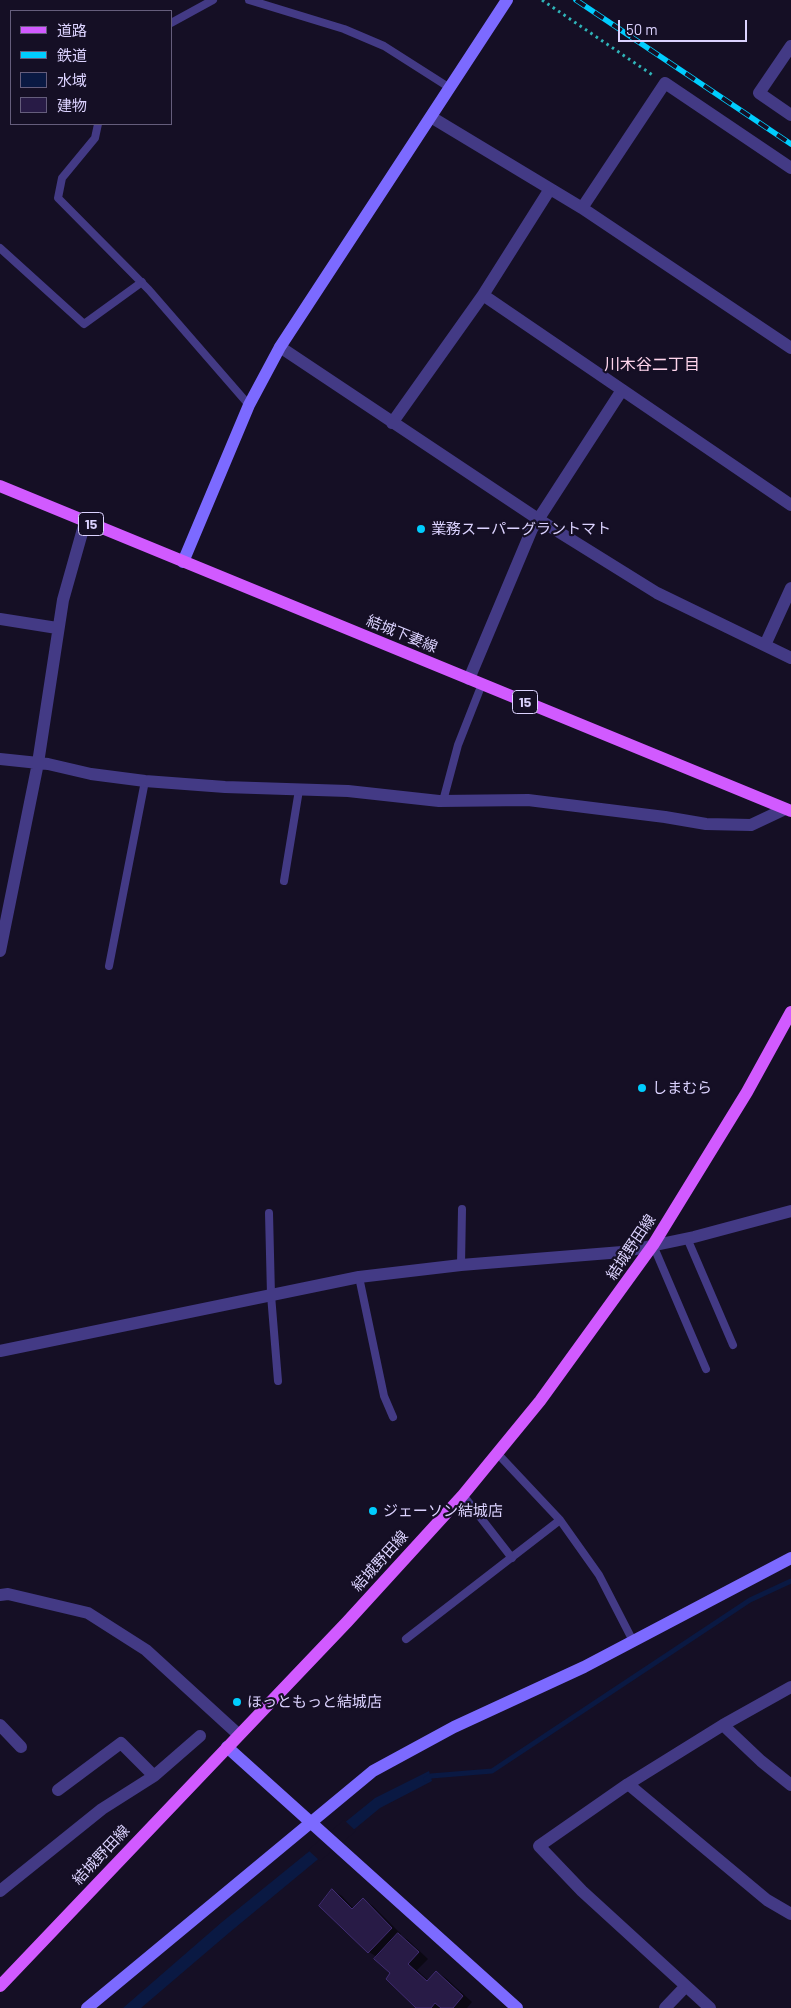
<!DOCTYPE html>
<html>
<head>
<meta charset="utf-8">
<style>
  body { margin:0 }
  #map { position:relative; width:791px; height:2008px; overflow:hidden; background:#150f25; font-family:Barlow,"Noto Sans JP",sans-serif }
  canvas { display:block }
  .legend { position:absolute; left:10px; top:10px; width:162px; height:115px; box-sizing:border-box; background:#150f25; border:1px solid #655d7c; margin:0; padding:6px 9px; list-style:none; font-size:15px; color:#dcd3ff }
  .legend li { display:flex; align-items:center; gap:10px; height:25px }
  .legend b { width:25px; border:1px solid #655d7c }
  .scale { position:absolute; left:618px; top:20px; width:129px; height:22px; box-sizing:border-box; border:2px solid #dcd3ff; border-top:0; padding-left:6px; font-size:15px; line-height:18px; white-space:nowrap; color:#dcd3ff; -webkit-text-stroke:4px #150f25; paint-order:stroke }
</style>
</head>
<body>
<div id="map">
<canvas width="791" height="2008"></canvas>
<ul class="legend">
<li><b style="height:6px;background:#d15aff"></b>道路</li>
<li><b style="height:6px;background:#00cdfe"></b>鉄道</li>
<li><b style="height:14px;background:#0a1943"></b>水域</li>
<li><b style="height:14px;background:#281b46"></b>建物</li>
</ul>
<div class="scale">50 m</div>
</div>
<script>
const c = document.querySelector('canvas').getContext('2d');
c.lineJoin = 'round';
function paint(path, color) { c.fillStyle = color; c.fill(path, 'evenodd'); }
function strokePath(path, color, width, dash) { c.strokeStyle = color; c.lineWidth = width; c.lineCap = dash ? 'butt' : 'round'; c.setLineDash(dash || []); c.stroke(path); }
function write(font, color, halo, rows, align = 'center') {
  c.font = font + ' Barlow,"Noto Sans JP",sans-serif'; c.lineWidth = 4.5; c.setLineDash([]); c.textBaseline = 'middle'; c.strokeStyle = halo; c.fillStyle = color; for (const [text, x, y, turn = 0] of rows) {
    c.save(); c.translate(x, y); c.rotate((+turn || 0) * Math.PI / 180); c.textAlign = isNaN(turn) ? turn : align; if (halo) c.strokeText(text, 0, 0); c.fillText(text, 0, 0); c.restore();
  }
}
const water = new Path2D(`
  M429,1771L432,1781L380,1808L230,1932L141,2008H123L222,1922L375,1798Z`);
const pier = new Path2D(`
  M344,1820L356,1831L320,1861L308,1850Z`);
const shadow = new Path2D(`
  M332,1890L342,1896L354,1909L364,1900L373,1906L401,1934L400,1935L408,1940L428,1959L417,1970L429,1981L437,1972L446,1978L472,2002L467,2008H418L391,1973L377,1957L369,1952Z`);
const stream = new Path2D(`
  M426,1779L431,1776L492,1771L750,1600L791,1581`);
const building = new Path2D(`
  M332,1889L352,1909L363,1898L392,1928L368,1953L319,1906Z
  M398,1933L419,1952L408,1964L427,1981L436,1971L463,1996L453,2008H441L435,2003L431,2008H416L386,1979L390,1973L374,1959Z`);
const path = new Path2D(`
  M542,0L654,76`);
const lane = new Path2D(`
  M249,0L344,29L384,46L450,88
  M171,23L213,0
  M98,124L95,138L62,178L58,198L149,290L249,405
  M0,248L84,324L142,282
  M443,801L458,745L482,684
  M284,881L299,790
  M109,966L145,781
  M269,1213L271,1295L278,1381
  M687,1238L733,1345
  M653,1245L706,1369
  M461,1265L462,1209
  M359,1277L384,1396L393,1417
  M497,1453L560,1520L599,1575L633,1641
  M463,1495L512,1558
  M406,1639L560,1520`);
const street = new Path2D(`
  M791,46L759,93L791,115
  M431,117L582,208L791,348
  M582,208L665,83L791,168
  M483,295L791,505
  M280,347L538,519L657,593L791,658
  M392,423L483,295L550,189
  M0,619L57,628
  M765,645L791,588
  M469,679L532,529L622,390
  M0,759L48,764L91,774L145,781L225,787L348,791L439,801L528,800L665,817L706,824L751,825L785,809
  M0,951L38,763L63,600L85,522
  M0,1351L359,1277L461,1265L622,1252L694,1237L791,1211
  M0,1595L8,1594L88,1613L146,1650L239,1735
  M0,1725L21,1747
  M723,1725L761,1761L791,1785
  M628,1784L767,1900L791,1914
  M58,1790L121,1743L154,1776
  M0,1891L102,1809L154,1776L200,1736
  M665,2008L686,1986
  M710,2008L582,1891L539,1846L628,1784L723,1725L791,1687`);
const secondary = new Path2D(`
  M183,562L249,405L280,347L507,0
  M227,1747L517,2008
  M87,2008L373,1771L454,1727L584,1667L791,1558`);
const primary = new Path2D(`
  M0,486L791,811
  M0,1986L347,1622L463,1495L540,1401L653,1245L747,1092L791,1012`);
const rail = new Path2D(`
  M576,0L791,144`);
const markers = [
  [421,529,5,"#00cdfe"],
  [642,1088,5,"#00cdfe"],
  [373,1511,5,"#00cdfe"],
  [237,1702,5,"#00cdfe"]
];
const shields = [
  [91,524,25],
  [525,702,25]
];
const shieldNames = [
  ["15",91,524],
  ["15",525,702]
];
const poiNames = [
  ["業務スーパーグラントマト",431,529],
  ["しまむら",652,1088],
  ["ジェーソン結城店",383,1511],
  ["ほっともっと結城店",247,1702]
];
const streetNames = [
  ["結城下妻線",402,634,22],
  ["結城野田線",631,1247,-56],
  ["結城野田線",380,1561,-48],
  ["結城野田線",101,1855,-47]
];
const neighbourhoodNames = [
  ["川木谷二丁目",652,365]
];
paint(water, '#0a1943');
paint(pier, '#150f25');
paint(shadow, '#0007');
strokePath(stream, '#0a1943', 5);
paint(building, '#281b46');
strokePath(building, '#412d73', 1);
strokePath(path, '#2fb3b8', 3, [2.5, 4]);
strokePath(lane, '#433a85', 8);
strokePath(street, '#433a85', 12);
strokePath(secondary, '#7c6aff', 12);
strokePath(primary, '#d15aff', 12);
strokePath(rail, '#00cdfe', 5.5);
strokePath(rail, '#150f25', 4, [11]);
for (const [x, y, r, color] of markers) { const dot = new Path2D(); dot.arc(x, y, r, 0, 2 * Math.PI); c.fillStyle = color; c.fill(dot); strokePath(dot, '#150f25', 2); }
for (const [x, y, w] of shields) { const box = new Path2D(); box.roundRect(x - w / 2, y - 11.5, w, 23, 4); c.fillStyle = '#150f25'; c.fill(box); strokePath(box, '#dcd3ff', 1); }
write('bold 14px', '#dcd3ff', null, shieldNames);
write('15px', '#dcd3ff', '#150f25', poiNames, 'left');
write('15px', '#dcd3ff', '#150f25', streetNames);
write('16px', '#ffd5ec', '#150f25', neighbourhoodNames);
</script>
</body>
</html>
